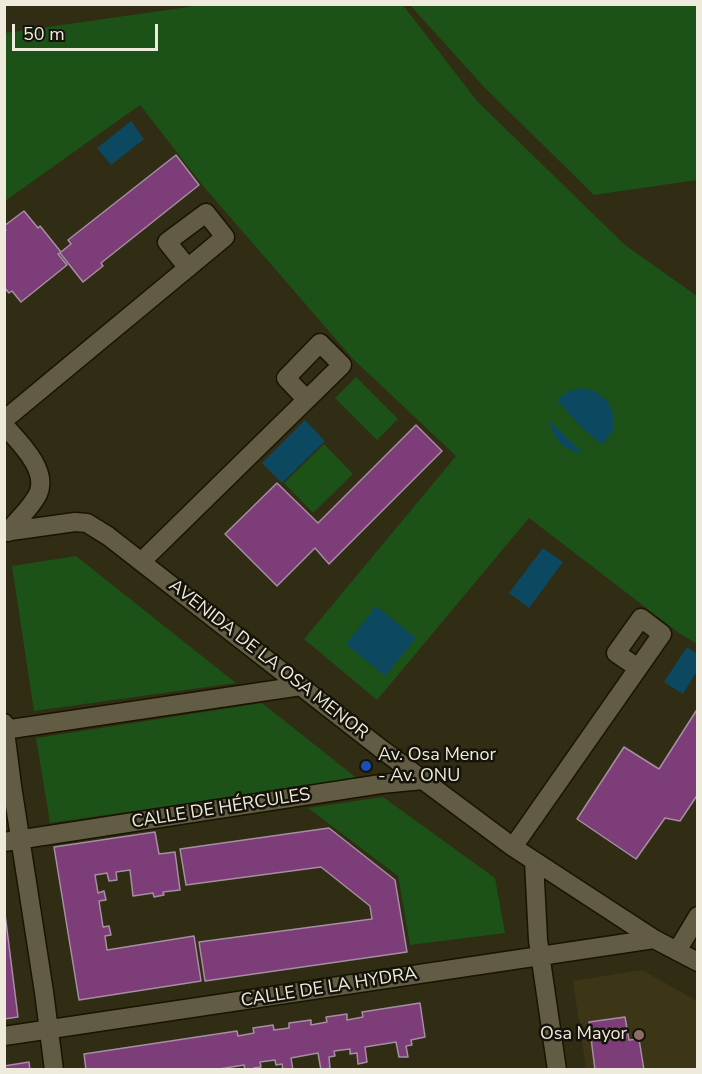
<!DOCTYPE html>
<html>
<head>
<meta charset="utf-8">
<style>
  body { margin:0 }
  #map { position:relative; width:702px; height:1074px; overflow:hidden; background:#312c14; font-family:"Nunito Sans",sans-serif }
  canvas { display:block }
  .frame { position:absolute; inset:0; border:6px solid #eeebdd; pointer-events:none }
  .scale { position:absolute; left:12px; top:24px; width:146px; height:27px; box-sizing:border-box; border:3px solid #eeebdd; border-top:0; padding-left:8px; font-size:18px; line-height:21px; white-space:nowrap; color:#eeebdd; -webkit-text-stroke:4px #16140a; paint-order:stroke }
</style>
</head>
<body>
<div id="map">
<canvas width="702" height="1074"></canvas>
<div class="frame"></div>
<div class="scale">50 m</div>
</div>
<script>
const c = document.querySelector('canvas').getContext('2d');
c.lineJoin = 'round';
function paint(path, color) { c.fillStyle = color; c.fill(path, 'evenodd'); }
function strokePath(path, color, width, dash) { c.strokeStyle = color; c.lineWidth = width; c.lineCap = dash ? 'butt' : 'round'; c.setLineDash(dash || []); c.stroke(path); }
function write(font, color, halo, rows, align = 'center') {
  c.font = font + ' "Nunito Sans",sans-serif'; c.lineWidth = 5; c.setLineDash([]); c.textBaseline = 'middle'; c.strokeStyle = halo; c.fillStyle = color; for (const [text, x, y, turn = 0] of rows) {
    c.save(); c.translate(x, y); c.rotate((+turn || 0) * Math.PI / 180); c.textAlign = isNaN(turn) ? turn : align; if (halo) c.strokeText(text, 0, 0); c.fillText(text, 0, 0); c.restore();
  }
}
const built = new Path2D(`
  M642,970L697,1001V1069H586L573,981Z`);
const green = new Path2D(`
  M202,5H403L477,101L625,245L697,296V644L679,633L529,518L377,700L304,639L456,456L353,359L204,187L140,105L5,201V33Z
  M410,5H697V180L594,195L484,87Z
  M356,377L398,419L377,440L335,398Z
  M324,444L353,474L313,513L284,483Z
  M76,556L236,683L34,711L12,566Z
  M262,703L358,779L50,823L36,738Z
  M383,797L495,878L505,933L410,945L398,876L308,808Z`);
const water = new Path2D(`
  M131,121L144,139L111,165L97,148Z
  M580,388L595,391L608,402L613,414V430L602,445L580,426L557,400L567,392Z
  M305,420L325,441L282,483L262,463Z
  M549,420L583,453C562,450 554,439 549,420Z
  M543,548L563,562L529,608L509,593Z
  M376,606L416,638L385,676L346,644Z
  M687,647L697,654V671L683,694L664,682Z`);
const building = new Path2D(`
  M176,155L199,185L101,263L103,266L83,282L60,253L58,254L67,265L21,302L12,291L9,293L4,287V232L6,230L4,226L24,211L38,228L40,226L61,252L71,244L68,240Z
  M416,425L442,451L329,564L315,548L277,586L225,534L277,483L318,523Z
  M698,708V794L680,821L665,818L636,859L577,819L624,747L659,769Z
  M329,828L395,880L407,952L205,981L199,942L372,919L370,906L321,867L186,885L180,849Z
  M155,832L159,854L175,852L180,890L163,892L164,895L154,897L153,893L133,896L130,870L116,872L117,880L109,881L107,873L95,875L98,893L104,891L106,900L99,901L103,927L109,926L111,935L105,936L107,950L194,936L201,981L79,1000L54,847Z
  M4,906L18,1017L4,1019Z
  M420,1003L425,1037L411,1040L412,1045L406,1046L408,1057H399L396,1042L365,1047L367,1062L358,1064L357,1053L350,1054V1049L334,1051L335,1056L329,1057L330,1068L321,1070L318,1053L291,1058L293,1070H283L282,1064L276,1065L275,1060L260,1062L261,1067L254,1068L255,1070H245L244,1065L213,1070H86L84,1054L237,1031L238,1036L254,1033L253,1028L273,1025L274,1030L289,1028V1023L311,1020V1025L327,1022L326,1017L347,1014V1020L363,1017L362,1012Z
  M625,1017L629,1040L639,1039L644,1070H595L589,1022Z
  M29,1062L30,1070H4V1066Z`);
const minor = new Path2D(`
  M4,420L225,237L206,213L167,242L188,268
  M4,425C19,442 49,470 38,494C31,508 17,520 8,532
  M4,532L75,522L87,523L108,536L380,748L513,847L654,939L698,962
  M142,561L342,365L320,343L286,378L306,399
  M4,723L12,786L44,992L54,1070
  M4,730L301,686
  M4,842L381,784L423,780
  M513,847L662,634L641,618L616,653L638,668
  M534,861L538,940L557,1070
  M677,951L698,916
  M4,1036L654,939`);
const markers = [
  [366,766,6,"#1a4fb4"],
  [639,1035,6,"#8d6e63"]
];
const streetNames = [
  ["AVENIDA DE LA OSA MENOR",268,660,38],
  ["CALLE DE HÉRCULES",221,809,-9],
  ["CALLE DE LA HYDRA",329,988,-9]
];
const poiNames = [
  ["Av. Osa Menor",378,756],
  ["- Av. ONU",378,777],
  ["Osa Mayor",627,1035,"right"]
];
paint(built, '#3c3516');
paint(green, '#1c5117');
paint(water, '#0c4961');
paint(building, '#7c3d78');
strokePath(building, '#a58fa2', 1.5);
strokePath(minor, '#191400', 21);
strokePath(minor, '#615c43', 18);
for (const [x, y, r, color] of markers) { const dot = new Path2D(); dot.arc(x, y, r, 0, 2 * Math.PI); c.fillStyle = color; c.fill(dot); strokePath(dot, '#16140a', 2); }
write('18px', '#eeebdd', '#16140a', streetNames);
write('18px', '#eeebdd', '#16140a', poiNames, 'left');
</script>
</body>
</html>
